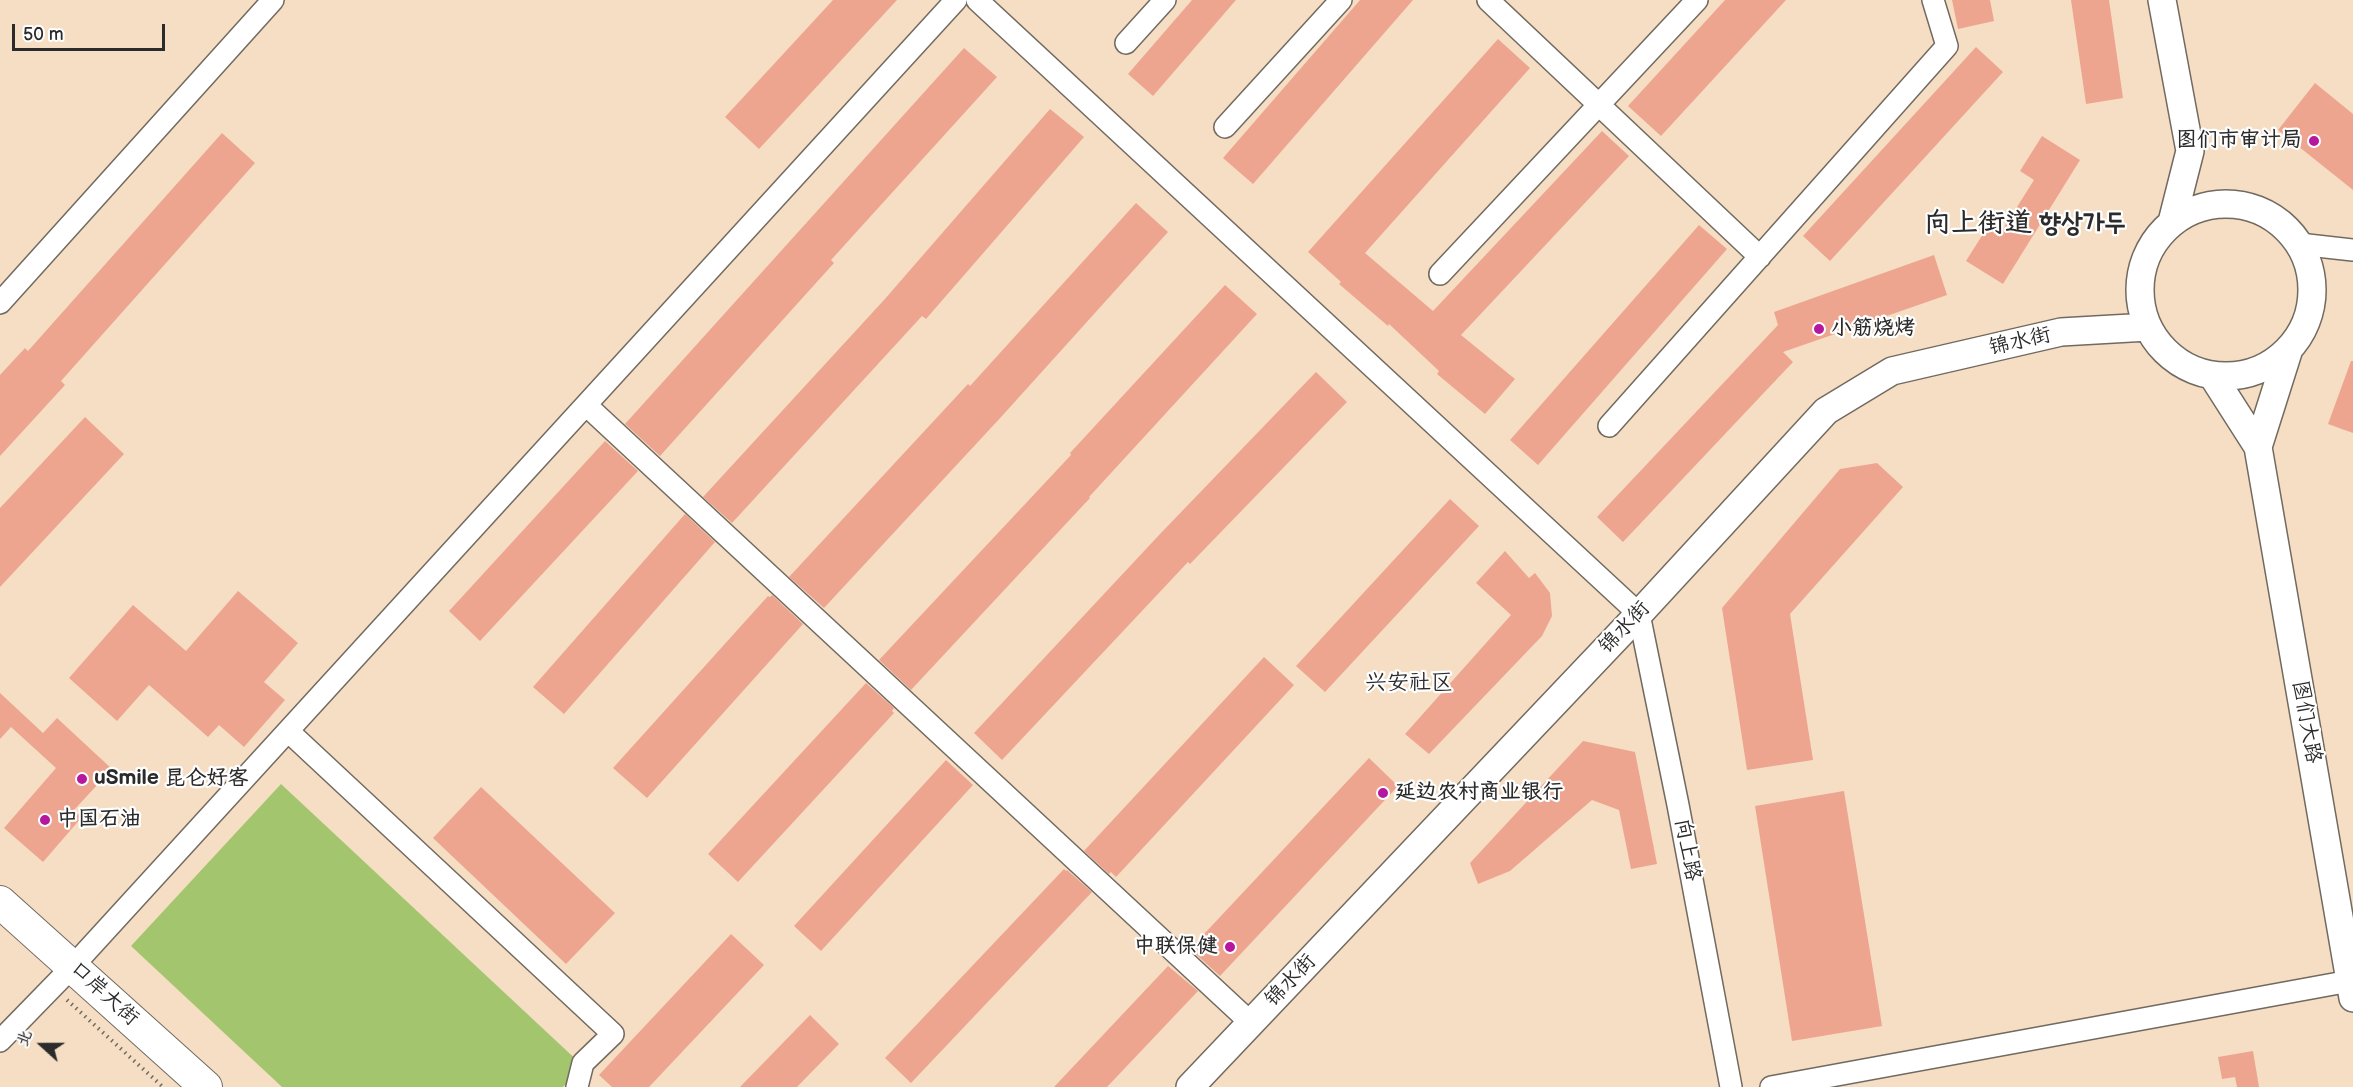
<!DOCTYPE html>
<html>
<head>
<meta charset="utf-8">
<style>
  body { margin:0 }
  #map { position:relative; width:2353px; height:1087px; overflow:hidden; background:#f5dec3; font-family:"Balsamiq Sans","LXGW WenKai TC",sans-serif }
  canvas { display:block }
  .north { position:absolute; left:12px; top:1015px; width:60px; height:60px; -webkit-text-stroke:4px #fff; paint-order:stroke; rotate:291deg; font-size:16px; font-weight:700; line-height:24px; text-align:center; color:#2b2b2b }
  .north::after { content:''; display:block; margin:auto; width:21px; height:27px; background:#2b2b2b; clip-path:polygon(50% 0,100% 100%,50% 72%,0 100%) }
  .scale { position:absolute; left:12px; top:24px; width:153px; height:27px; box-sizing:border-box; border:3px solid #2b2b2b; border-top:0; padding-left:8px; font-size:18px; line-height:21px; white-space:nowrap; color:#2b2b2b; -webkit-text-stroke:4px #fff; paint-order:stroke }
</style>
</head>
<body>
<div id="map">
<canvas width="2353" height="1087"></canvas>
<div class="north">北</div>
<div class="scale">50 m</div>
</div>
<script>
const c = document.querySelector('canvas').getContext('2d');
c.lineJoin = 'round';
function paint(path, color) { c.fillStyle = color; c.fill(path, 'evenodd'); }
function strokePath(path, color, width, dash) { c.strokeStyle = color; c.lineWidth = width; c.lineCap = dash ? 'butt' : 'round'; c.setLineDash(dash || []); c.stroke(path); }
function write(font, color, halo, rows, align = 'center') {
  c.font = font + ' "Balsamiq Sans","LXGW WenKai TC","Poor Story",sans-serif'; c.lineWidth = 4.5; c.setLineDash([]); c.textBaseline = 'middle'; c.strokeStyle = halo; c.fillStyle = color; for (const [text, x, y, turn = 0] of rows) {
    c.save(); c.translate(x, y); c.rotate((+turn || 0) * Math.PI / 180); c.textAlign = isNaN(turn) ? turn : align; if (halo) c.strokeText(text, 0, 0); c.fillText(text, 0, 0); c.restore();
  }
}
const green = new Path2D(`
  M281,784L583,1066L563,1087H282L131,946Z`);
const building = new Path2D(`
  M833,0H897L759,149L725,117Z
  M1192,0H1236L1153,96L1128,74Z
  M1360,0H1413L1253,184L1223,158Z
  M1725,0H1786L1661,136L1628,106Z
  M1952,0H1990L1994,21L1958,29Z
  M2071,0H2109L2123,98L2086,104Z
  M1498,39L1530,68L1365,253L1433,311L1602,131L1629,156L1461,335L1515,379L1485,414L1437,374L1439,371L1389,324L1388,326L1339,284L1341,282L1308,252Z
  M1976,47L2003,72L1830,261L1803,236Z
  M964,48L997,77L831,260L834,263L660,456L625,424Z
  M2315,83L2353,114V190L2278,130Z
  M1050,109L1084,137L926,319L922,316L732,523L703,497L884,300Z
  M222,133L255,163L61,381L65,385L0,456V375L25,348L28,351Z
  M2042,136L2080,160L2003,284L1966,261L1988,226L2000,234L2034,180L2020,171Z
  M1136,203L1168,232L1002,416L824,608L789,577L968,384L970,386Z
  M1699,225L1727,249L1538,465L1510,440Z
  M1934,255L1947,295L1783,352L1793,362L1623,542L1597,517L1778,325L1774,312Z
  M1225,285L1257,314L1089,497L1090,498L911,690L879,660L1071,455L1070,453Z
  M2351,361H2353V433L2328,424Z
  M1316,372L1347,402L1190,564L1188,562L1002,760L974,733L1160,534Z
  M85,417L124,454L0,587V508Z
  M605,441L638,471L480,641L449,611Z
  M1877,463L1903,487L1790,614L1813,760L1747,770L1722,608L1840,469Z
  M1450,499L1479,526L1325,692L1296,666Z
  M685,514L715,542L564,714L533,687Z
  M1505,551L1529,578L1535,573L1550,593L1552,616L1542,636L1429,754L1405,734L1511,615L1476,583Z
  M238,591L298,643L264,682L285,700L244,747L219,725L208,737L149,685L117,721L69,678L133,605L186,651Z
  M772,595L803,624L647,798L613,768L768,596L770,597Z
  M1264,657L1294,685L1116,877L1111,872L1109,874L1084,851Z
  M866,683L894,708L892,711L894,713L738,882L708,854Z
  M0,693L43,733L57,718L112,769L74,810L82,817L43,862L4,828L56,768L11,727L0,739Z
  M1583,741L1635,752L1657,864L1631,869L1619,810L1592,800L1510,871L1478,884L1470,863Z
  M1369,758L1398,786L1220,976L1190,949Z
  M946,760L973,785L821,951L794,926Z
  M481,787L615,913L566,964L433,838Z
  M1844,791L1882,1026L1792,1041L1755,806Z
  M1064,869L1066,871L1067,870L1092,892L911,1083L885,1058Z
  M731,934L764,965L649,1087H612L599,1075Z
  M1168,966L1198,991L1107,1087H1054Z
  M810,1015L839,1044L797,1087H740Z
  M2253,1051L2259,1087H2237L2235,1077L2222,1079L2218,1057Z`);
const path = new Path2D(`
  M67,1000L163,1087`);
const minor = new Path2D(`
  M977,0L1639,614L1678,805L1731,1087
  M1488,0L1760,257
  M1126,43L1165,0
  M1225,127L1341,0
  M2299,244L2353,250
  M1440,274L1697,0
  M0,303L273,0
  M586,405L1251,1023
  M1609,426L1947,46L1933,0
  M288,731L613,1034L583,1063L577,1087
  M0,1041L73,966L956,0
  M1771,1087L2350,981`);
const major = new Path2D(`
  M2162,0L2190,151L2172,222
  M2140 290a86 86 0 1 1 172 0a86 86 0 1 1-172 0Z
  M2212,375L2258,447L2289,349
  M2258,447L2353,998
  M1190,1087L1639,614L1826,411L1892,371L2061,332L2148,327`);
const highway = new Path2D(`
  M0,902L206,1087`);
const markers = [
  [2314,141,6,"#b5179e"],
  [1819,329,6,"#b5179e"],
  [82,779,6,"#b5179e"],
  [1383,793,6,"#b5179e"],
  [45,820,6,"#b5179e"],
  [1230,947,6,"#b5179e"]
];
const poiNames = [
  ["图们市审计局",2302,141,"right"],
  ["小筋烧烤",1831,329],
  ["uSmile 昆仑好客",94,779],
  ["延边农村商业银行",1395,793],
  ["中国石油",57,820],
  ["中联保健",1218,947,"right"]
];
const streetNames = [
  ["锦水街",2020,342,-13],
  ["锦水街",1625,628,-47],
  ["图们大路",2306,722,80],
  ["向上路",1687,850,79],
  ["锦水街",1291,981,-47],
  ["口岸大街",104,994,42]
];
const neighbourhoodNames = [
  ["兴安社区",1409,683]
];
const districtNames = [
  ["向上街道 향상가두",2025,224]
];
paint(green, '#a3c56e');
paint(building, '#eea58f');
strokePath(minor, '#726a60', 24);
strokePath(major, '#726a60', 30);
strokePath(highway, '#726a60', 34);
strokePath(path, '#726a60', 4, [1.5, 4.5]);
strokePath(minor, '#fff', 21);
strokePath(major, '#fff', 27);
strokePath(highway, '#fff', 32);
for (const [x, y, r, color] of markers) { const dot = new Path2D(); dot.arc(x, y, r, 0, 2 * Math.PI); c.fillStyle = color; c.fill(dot); strokePath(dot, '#fff', 2); }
write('bold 21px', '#2b2b2b', '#fff', poiNames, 'left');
write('21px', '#2b2b2b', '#fff', streetNames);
write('22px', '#2b2b2b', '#fff', neighbourhoodNames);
write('bold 27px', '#2b2b2b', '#fff', districtNames);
</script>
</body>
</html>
